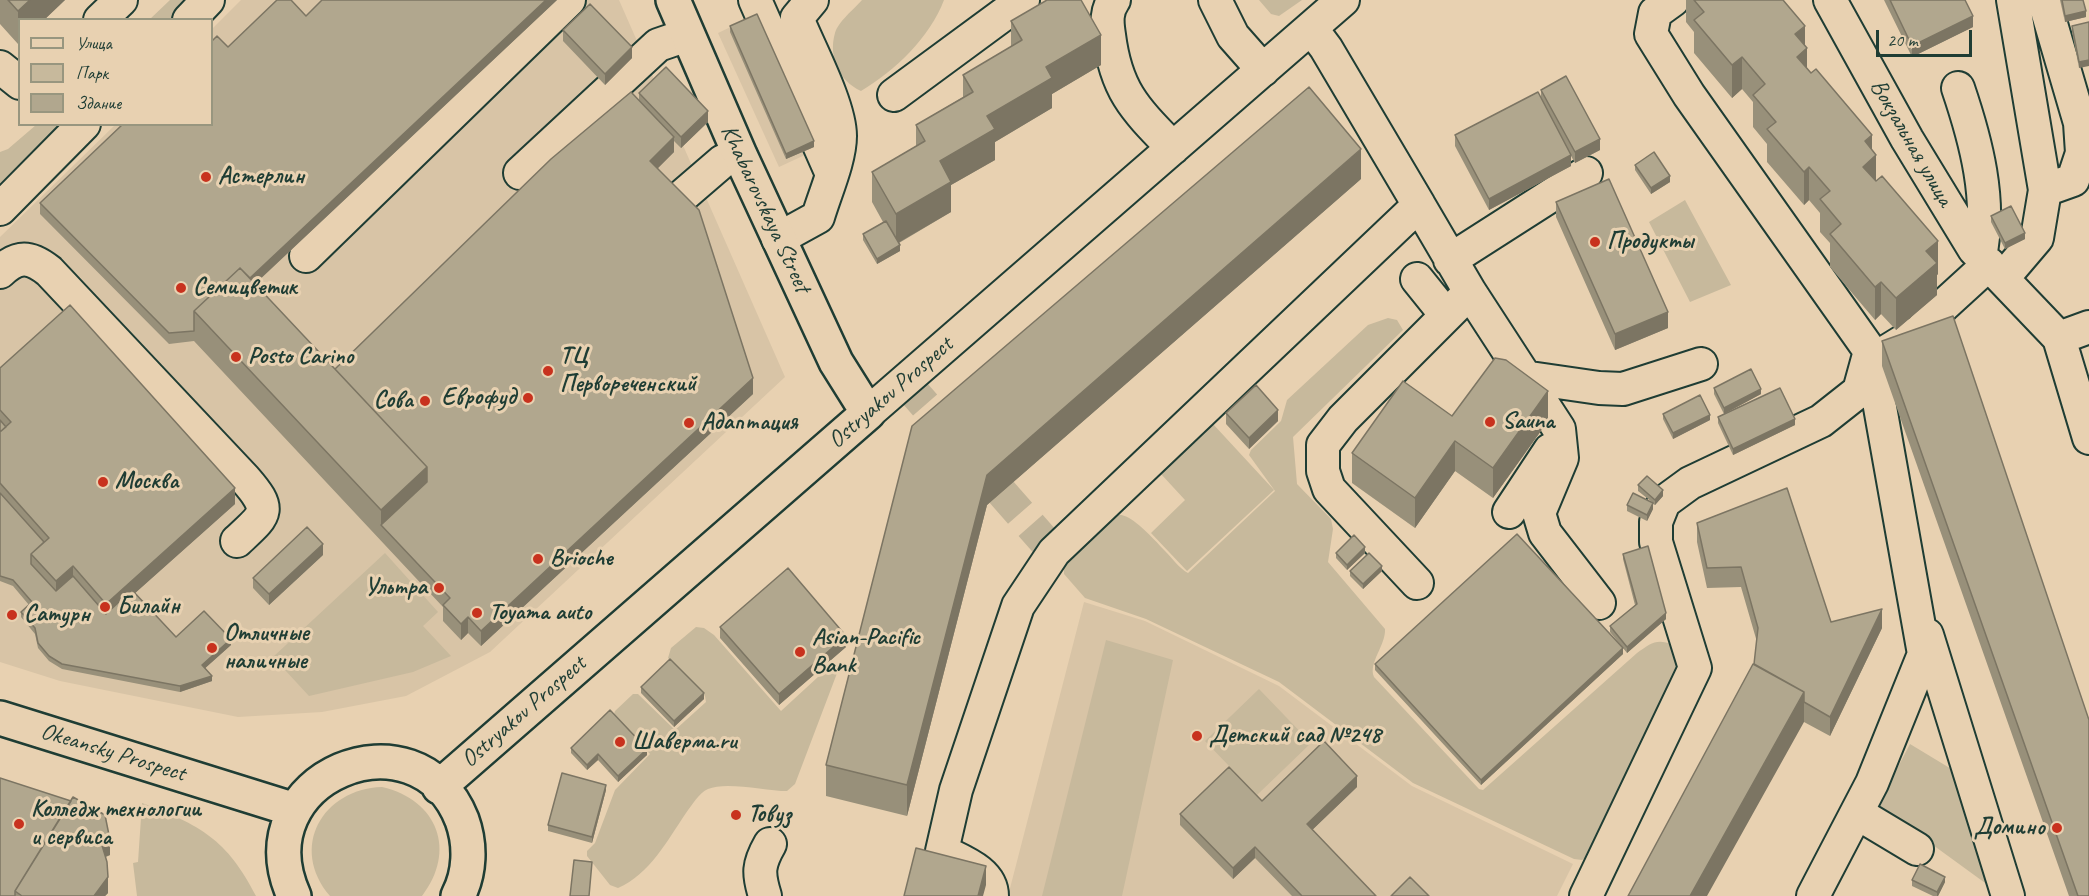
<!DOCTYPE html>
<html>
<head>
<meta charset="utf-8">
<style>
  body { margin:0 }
  #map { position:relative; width:2089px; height:896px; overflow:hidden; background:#e8d1b1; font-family:Caveat,sans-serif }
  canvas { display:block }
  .legend { position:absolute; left:18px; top:18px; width:195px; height:108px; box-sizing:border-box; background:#e8d1b1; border:2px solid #98967f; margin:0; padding:8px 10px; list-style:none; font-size:18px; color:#1f3d34 }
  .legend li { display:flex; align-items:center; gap:12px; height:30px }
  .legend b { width:30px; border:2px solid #98967f }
  .scale { position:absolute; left:1876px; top:30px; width:96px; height:27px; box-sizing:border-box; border:3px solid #1f3d34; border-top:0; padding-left:8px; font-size:18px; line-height:21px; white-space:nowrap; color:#1f3d34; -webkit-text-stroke:4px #e8d1b1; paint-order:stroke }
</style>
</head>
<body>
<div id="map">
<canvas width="2089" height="896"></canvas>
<ul class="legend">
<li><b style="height:8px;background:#e8d1b1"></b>Улица</li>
<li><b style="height:16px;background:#c7b99c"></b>Парк</li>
<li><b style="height:16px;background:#b1a78e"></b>Здание</li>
</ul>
<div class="scale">20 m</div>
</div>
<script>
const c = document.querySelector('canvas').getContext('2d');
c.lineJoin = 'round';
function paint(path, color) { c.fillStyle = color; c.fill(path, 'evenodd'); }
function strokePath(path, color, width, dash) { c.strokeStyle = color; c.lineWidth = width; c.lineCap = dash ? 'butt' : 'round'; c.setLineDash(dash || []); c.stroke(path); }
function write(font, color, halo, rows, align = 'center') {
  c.font = font + ' Caveat,sans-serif'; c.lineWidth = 6; c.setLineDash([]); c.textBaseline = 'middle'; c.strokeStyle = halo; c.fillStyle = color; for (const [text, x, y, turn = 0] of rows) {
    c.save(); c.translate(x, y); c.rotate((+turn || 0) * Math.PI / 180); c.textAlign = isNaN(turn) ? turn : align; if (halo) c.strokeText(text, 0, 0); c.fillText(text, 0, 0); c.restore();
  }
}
const built = new Path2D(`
  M241,0H619L785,377L490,652L406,696L322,712L238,717L60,681L0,662V237L115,125L212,124V29Z
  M758,14L820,148L779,167L718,33Z
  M1084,602L1145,621L1279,686L1412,786L1573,864L1557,896H1008Z`);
const green = new Path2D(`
  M170,0H196L175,19L149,20Z
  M862,0H944C930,37 895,71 861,91C839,81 828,57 835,33C838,22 854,9 862,0Z
  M1259,0H1302L1279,16L1271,14Z
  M36,125H67L0,190V152L8,149Z
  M1685,200L1731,285L1690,302L1649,222Z
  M1388,318L1397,320L1403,330L1293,437L1297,484L1331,519L1333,529L1328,562L1385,629C1386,645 1368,663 1374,677L1479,789L1483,790L1637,653C1651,643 1657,638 1673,645L1680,671L1594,852L1582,860L1574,859L1413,783L1279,682L1146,619L1085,598L1064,574V562C1112,511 1111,492 1165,551C1172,558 1180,569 1188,573L1275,491L1249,455L1251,450L1281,421L1287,400L1368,325Z
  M1213,424L1274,490L1187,571L1151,533L1185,500L1161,474Z
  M385,553L438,612L423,626L451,656L413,672L309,696L273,657Z
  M696,627L704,628L714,635L781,711L831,665H836L839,668L795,784L787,791C766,791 726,781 708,789C699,793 692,805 686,813C667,841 650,874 618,888L610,885L587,856V851L595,843L615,790L650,754L614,714L615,711L633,694H638L675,730L706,702L705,696L668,658L671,648Z
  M1106,640L1173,660L1122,896H1042Z
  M1259,689L1311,743L1257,795L1205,741Z
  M1910,744L1953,770L1992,888L1878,805Z
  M382,787C438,800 457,851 422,896H330C289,848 322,789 382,787Z
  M142,803C200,825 227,839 256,896H137L133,863L138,862Z`);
const minorTunnel = new Path2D(`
  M904,381L1054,552`);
const minor = new Path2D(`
  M755,0L831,172
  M1114,0C1106,11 1107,22 1109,35C1116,91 1135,109 1173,148
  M1215,0L1233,36L1263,70
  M1673,0L1655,13L1651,34L1689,95L1870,351L1924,654L1872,783L1813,896
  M1830,0L1907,139L1974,249L2059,338L2089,438
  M2044,0L2080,123L2082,153L2073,180L2045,190
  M100,20L121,0
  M189,20L208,0
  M0,67L20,83
  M1958,88C1976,141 1992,201 1980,256
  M894,95L1023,0
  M520,173L658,45L687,35
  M680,198L723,161L740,155
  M1419,205L1470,292L1559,429L1562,458L1539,513L1545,533L1599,603
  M0,209L84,124
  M778,239L818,217C825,193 840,160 840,136C840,105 809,48 797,18L812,0
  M306,256L569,0
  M1450,260L1586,173
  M0,272C18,255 30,256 49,271L245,479C273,511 266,514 237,541
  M2003,278L2037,238L2045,190L2013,0
  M1417,279L1446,315
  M2059,338L2089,327
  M1523,377L1599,388L1623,389L1701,364
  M868,413L1343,0
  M1509,512L1550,450
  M1417,583L1329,489L1323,471V445L1343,419L1470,292
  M1927,635L2008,896
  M1857,813L1917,849
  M765,896C758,873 758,865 770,844
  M992,896C992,871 961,861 942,851L956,790L1018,606L1054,552L1419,205L1326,48L1311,28
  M1586,896L1695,668L1656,542V522L1664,502L1690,483L1821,421L1859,391L1870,351L1881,355L1920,331L1943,306L1989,264`);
const major = new Path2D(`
  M0,718L295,810
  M439,787L868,413L836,362L740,155L673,0
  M294,896C240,777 417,705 462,820C471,845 470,873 458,896`);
const wall = new Path2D(`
  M0,0H65L44,20H20V42L18,44L0,24Z
  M557,0L255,284L335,369L639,101V93L708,122L681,148L674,141V152L658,168L753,394L481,646L468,633L461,640L443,621V607L194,341L169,344L40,214V203L228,47Z
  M1686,0H1783L1805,46L1807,68L1872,150L1876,181L1938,274L1937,275V295L1896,330L1881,314L1875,320L1830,267V243L1820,232V213L1809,200L1804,205L1767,162V144L1753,127V102L1742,89L1732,98L1694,53V32L1686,22Z
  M1884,0H1965L1973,27L1912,57Z
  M2060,0H2083L2086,17L2065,22Z
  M1011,21L1101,65L1052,94V108L995,142V160L951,185V212L899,243L900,251L877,264L863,240V234L883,222L872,202V172L916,146V125L963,97V75L1011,47Z
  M2089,22L2079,68L2072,32V26Z
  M730,26L814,147L786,159L730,32Z
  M563,30L632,58L605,85L563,41Z
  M1541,90L1600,150L1575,163L1571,156V166L1489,210L1455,146V135L1541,98Z
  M1635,165L1670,182L1651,194L1635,170Z
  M1361,179L987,505L907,816L826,796V765L912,426Z
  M1556,202L1668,328L1615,350L1556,217Z
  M1991,216L2025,239L2005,249L1991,222Z
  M1882,341L2089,896H2069L1882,366Z
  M0,368L235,504L135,593L176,637L231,645L205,668L212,681L180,692L62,669L49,661L38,648L35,634L21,617V612L29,605L13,586L0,581Z
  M1714,388L1761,394L1724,414L1714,394Z
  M1226,413L1278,421L1249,449L1226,424Z
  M1663,414L1710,420L1673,439L1663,419Z
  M1452,416L1548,421L1493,498L1455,471L1415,528L1352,483V453Z
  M1718,417L1795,425L1733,455L1718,423Z
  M1638,485L1663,496L1655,505L1653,504V509L1647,521L1627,511V505L1652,502L1638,491Z
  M1697,523L1831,622L1882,628L1830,736L1804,722L1754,664L1757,642L1741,587L1707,588L1697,542Z
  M1336,553H1365L1347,570L1336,558Z
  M1623,554L1666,619L1627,653L1610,632V626L1635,605L1623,559Z
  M323,555L269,605L253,588V578Z
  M1350,571H1382L1363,589L1350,576Z
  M720,627L846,647L779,705L720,638Z
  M1623,654L1481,785L1375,670V664Z
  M641,687L704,699L674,727L641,693Z
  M571,748L647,755L618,782L598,760L587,770L571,753Z
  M0,778L110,855L106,857L108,893L105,896H0Z
  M1357,787L1312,830L1376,896H1292L1255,858L1233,879L1180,825V814Z
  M606,790L592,843L548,831V825Z
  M1912,880L1945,882L1938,896H1933L1912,886Z`);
const shadedWall = new Path2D(`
  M30,0H65L44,20H20V42L18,44V11Z
  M546,0H557L209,327L204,321Z
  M2086,11V17L2065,22V16Z
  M1973,16V27L1912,57V46Z
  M1805,26V50L1807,48V81L1797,65L1795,34Z
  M1101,35V65L1052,94V108L995,142V160L951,185V212L896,244V214L940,161L987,116L1046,67Z
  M632,47V58L605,85V74Z
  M1742,57V89L1732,98V65Z
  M2089,60V66L2079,68V62Z
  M708,111V122L681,148V137Z
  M1872,135V159L1876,155V188L1863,167L1865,141Z
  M674,137V152L650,176V161Z
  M1600,139V150L1575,163V152Z
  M814,141V147L786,159V154Z
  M1361,149V179L987,505L907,816V785L987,475Z
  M1571,155V166L1489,210V199Z
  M1809,167V200L1804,205V172Z
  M1670,176V182L1651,194V188Z
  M2025,233V239L2005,249V243Z
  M1938,241V274L1937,275V295L1896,330V298L1926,251Z
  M900,245V251L877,264V259Z
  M1881,282V314L1875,320V287Z
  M1668,312V328L1615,350V334Z
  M753,378V394L481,646V631Z
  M1761,389V394L1724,414V408Z
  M1548,391V421L1493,498V468Z
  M1278,410V421L1249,449V438Z
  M1710,415V420L1673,439V433Z
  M1795,419V425L1733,455V449Z
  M1455,441V471L1415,528V498Z
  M427,467V497L381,525V510Z
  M235,488V504L106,619V604Z
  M1663,490V496L1655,505V500Z
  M1653,503V509L1647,521V515Z
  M323,544V555L269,605V594Z
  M1365,547V553L1347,570V565Z
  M73,566V582L56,597V581Z
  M1382,566V571L1363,589V584Z
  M1882,609V628L1830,736V717Z
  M1666,613V619L1627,653V647Z
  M468,617V633L461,640V624Z
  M846,636V647L779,705V694Z
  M231,639V645L202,671V665Z
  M1623,648V654L1481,785V780Z
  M212,676V681L180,692V686Z
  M1804,692V722L1707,896H1690Z
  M704,693V699L674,727V721Z
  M647,749V755L618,782V776Z
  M598,754V760L587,770V765Z
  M1357,776V787L1307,835V824Z
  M606,785V790L592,843V837Z
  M110,840V855L101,858V842Z
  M1255,847V858L1233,879V868Z
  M986,866V885L983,896H978Z
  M108,877V893L105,896H94Z
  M1945,877V882L1938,896H1937V892Z`);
const building = new Path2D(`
  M8,0H30L18,11Z
  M277,0H291L306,16L322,0H546L250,278L240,268L194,311V331L169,333L40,203L123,124H212V41L217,36L228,47Z
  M1047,0H1081L1101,35L1046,67L1052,78L987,116L995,129L940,161L951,182L896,214L872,172L925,141L916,125L973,92L963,75L1022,40L1011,21Z
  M1694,0H1783L1805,26L1795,34L1807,48L1797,57L1811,73L1816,69L1872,135L1865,141L1876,155L1863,167L1876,181L1882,176L1938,241L1926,251L1937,263L1896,298L1881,282L1875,287L1830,234L1841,224L1820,199L1830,191L1809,167L1804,172L1767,129L1776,122L1753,95L1765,84L1742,57L1732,65L1694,20L1704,12Z
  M1890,0H1965L1973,16L1912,46Z
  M2062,0H2083L2086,11L2065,16Z
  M590,4L632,47L605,74L563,30Z
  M757,14L814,141L786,154L730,26Z
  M2089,22V60L2079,62L2072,26Z
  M666,67L708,111L681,137L639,93Z
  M1566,76L1600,139L1575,152L1541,90Z
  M1309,87L1361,149L987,475L907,785L826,765L912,426Z
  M631,92L674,137L650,161L699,210L753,378L481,631L468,617L461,624L443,605L450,598L381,525L427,482V467L335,369L551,159Z
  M1538,92L1571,155L1489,199L1455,135Z
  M1654,152L1670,176L1651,188L1635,165Z
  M1609,179L1668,312L1615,334L1556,202Z
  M2011,206L2025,233L2005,243L1991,216Z
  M886,221L900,245L877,259L863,234Z
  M240,268L427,467L381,510L194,311Z
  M70,305L235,488L106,604L73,566L56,581L31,554L49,538L0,483V432L11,422L0,410V368Z
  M1953,316L2089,720V896H2078L1882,341Z
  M1495,358L1506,360L1548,391L1493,468L1455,441L1415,498L1352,453L1403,381L1452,416Z
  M1751,369L1761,389L1724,408L1714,388Z
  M1256,385L1278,410L1249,438L1226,413Z
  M1780,388L1795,419L1733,449L1718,417Z
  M1700,395L1710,415L1673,433L1663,414Z
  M0,420L6,427L0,432Z
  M1647,476L1663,490L1655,500L1638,485Z
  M1787,488L1831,622L1882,609L1830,717L1804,702V692L1754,664L1758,628L1741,567L1707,568L1697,523Z
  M0,493L44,542L31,554V564L56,591L73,576L106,614L132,590L176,637L204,611L231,639L202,665L212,676L180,686L62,664L49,656L38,643L35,628L21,612L32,602L13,580L0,576Z
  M1633,493L1653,503L1647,515L1627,505Z
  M307,527L323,544L269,594L253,578Z
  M1517,534L1623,648L1481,780L1375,664Z
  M1354,535L1365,547L1347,565L1336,553Z
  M1648,546L1666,613L1627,647L1610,626L1637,604L1623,554Z
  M1369,553L1382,566L1363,584L1350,571Z
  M788,568L846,636L779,694L720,627Z
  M670,659L704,693L674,721L641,687Z
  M1753,664L1804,692L1690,896H1628Z
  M610,710L647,749L618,776L598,754L587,765L571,748Z
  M1324,741L1357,776L1307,824L1376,896H1302L1255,847L1233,868L1180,814L1229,767L1262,801Z
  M562,773L606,785L592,837L548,825Z
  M0,778L71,801L15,891V896H0Z
  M73,797L105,815L110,840L101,842L107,862L108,877L94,896H22L15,891Z
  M916,848L986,866L978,896H904Z
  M574,860L592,862L589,896H570Z
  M1920,864L1945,877L1937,892L1912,880Z
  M1410,877L1429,896H1391Z`);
const markers = [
  [206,177,6,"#c8321e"],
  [1595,242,6,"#c8321e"],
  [181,288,6,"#c8321e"],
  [236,357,6,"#c8321e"],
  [548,371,6,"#c8321e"],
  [528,398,6,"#c8321e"],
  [425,401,6,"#c8321e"],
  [1490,422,6,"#c8321e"],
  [689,423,6,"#c8321e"],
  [103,482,6,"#c8321e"],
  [538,559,6,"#c8321e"],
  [439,588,6,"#c8321e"],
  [105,607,6,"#c8321e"],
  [477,613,6,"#c8321e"],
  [12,615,6,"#c8321e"],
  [212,648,6,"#c8321e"],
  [800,652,6,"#c8321e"],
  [1197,736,6,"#c8321e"],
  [620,742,6,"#c8321e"],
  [736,815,6,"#c8321e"],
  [19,824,6,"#c8321e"],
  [2057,828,6,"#c8321e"]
];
const streetNames = [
  ["Вокзальная улица",1911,143,60],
  ["Khabarovskaya Street",765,209,65],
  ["Ostryakov Prospect",891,393,-41],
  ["Ostryakov Prospect",524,712,-41],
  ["Okeansky Prospect",113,753,17]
];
const poiNames = [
  ["Астерлин",218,177],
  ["Продукты",1607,242],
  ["Семицветик",193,288],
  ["Posto Carino",248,357],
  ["ТЦ",560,357],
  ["Первореченский",560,385],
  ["Еврофуд",516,398,"right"],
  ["Сова",413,401,"right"],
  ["Sauna",1502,422],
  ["Адаптация",701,423],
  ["Москва",115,482],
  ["Brioche",550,559],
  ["Ультра",427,588,"right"],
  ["Билайн",117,607],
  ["Toyama auto",489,613],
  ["Сатурн",24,615],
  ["Отличные",224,634],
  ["наличные",224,662],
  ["Asian-Pacific",812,638],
  ["Bank",812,666],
  ["Детский сад №248",1209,736],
  ["Шаверма.ru",632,742],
  ["Колледж технологии",31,810],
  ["и сервиса",31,838],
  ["Товуз",748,815],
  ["Домино",2045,828,"right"]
];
paint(built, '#d8c4a6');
paint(green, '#c7b99c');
strokePath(minorTunnel, '#c0b398', 32, [32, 16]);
strokePath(minor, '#1f3d34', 36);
strokePath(major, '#1f3d34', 38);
strokePath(minor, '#e8d1b1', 32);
strokePath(major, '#e8d1b1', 33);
paint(wall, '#98907a');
paint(shadedWall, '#7c7563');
paint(building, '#b1a78e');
strokePath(building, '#7c7563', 1.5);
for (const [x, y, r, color] of markers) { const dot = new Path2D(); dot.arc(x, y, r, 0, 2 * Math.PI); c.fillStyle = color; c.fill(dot); strokePath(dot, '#e8d1b1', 2); }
write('24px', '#1f3d34', '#e8d1b1', streetNames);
write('bold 24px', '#1f3d34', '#e8d1b1', poiNames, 'left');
</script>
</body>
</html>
